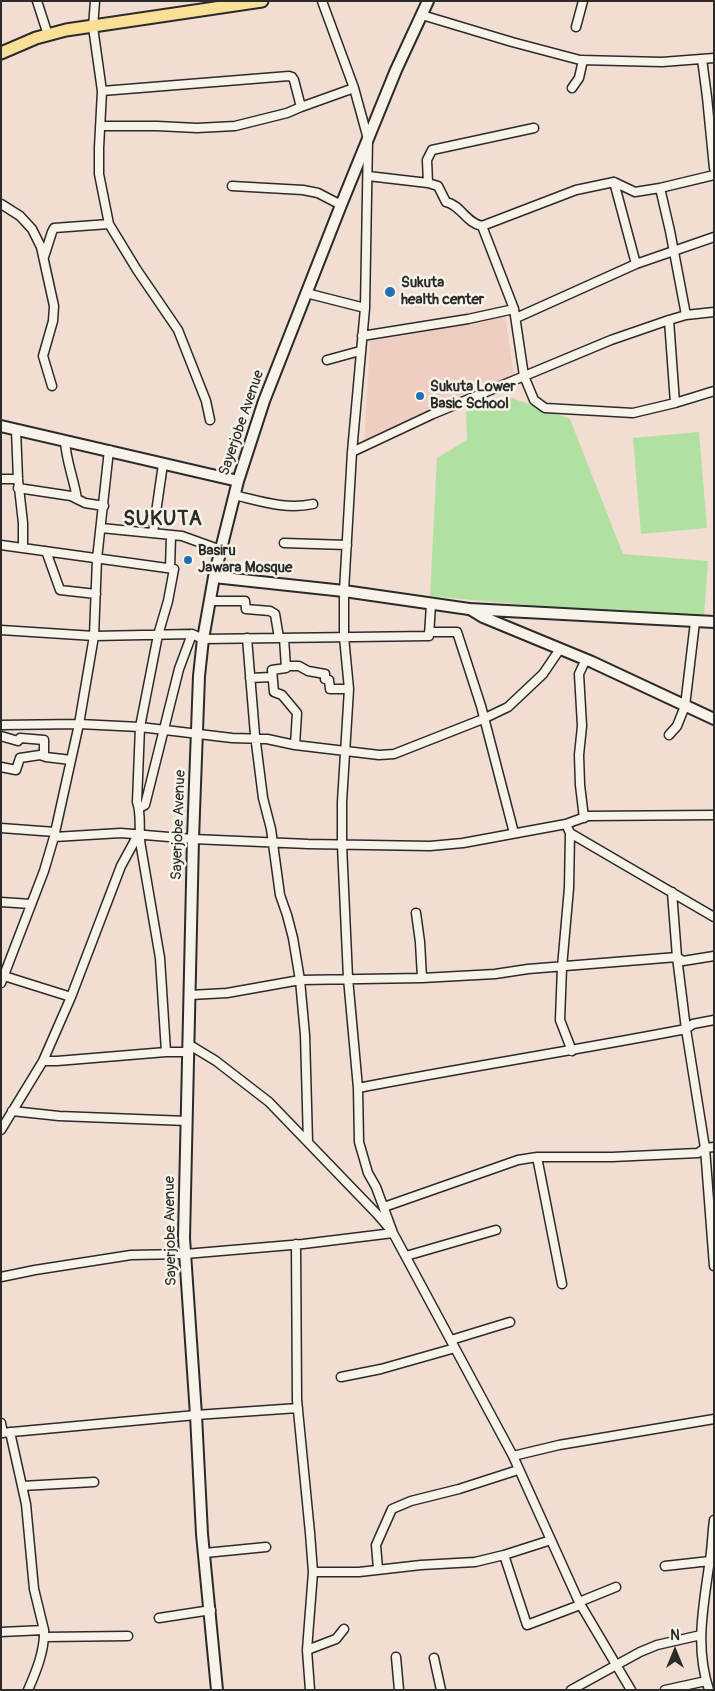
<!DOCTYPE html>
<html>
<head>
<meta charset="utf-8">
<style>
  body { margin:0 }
  #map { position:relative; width:715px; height:1691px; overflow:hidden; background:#f1ddd1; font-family:Pangolin,sans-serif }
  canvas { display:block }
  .frame { position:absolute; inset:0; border:2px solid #2b2b2b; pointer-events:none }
  .north { position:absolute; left:650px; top:1626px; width:50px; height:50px; -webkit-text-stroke:4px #f7f3e8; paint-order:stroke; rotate:0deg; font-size:14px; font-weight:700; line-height:20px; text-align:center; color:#2b2b2b }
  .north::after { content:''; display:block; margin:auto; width:18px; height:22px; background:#2b2b2b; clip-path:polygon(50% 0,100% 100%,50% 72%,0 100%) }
</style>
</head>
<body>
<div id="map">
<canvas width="715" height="1691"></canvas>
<div class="frame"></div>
<div class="north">N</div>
</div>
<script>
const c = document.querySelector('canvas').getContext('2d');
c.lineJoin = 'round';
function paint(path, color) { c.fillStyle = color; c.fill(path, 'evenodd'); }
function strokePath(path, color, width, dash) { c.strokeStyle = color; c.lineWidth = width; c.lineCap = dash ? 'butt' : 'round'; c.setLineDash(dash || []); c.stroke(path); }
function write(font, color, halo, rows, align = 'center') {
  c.font = font + ' Pangolin,sans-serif'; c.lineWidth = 5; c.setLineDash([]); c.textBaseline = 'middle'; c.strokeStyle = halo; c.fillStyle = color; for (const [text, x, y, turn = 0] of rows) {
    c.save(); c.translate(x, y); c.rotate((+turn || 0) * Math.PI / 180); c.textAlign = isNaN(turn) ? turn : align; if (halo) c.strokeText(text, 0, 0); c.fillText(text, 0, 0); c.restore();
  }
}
const built = new Path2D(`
  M505,314L514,378L364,448L370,341L415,334Z`);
const green = new Path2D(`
  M509,397L570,419L623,554L708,561L704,615L550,607L430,596L437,458L467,440L466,412Z
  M699,432L707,528L641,534L633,438Z`);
const street = new Path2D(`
  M37,1L48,35
  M95,1L93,27L102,91L99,148V174L109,224L137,270L178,330L206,401L210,420
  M322,1L354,88L368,139L365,308L352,452L344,591V637L349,689L342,802V845L348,978L358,1088L359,1142L368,1173L376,1187L393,1233L513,1456L579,1602L631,1690
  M422,15L512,42L580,60L662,62L714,58
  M576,27L583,1
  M702,59L707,97L714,168
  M572,88L579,78L583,60
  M102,91L289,76L292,77L294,80L301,107L354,88
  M100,126H157L197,128L235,126L287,113L301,107
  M714,175L660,188L635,192L614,182L576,190L482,226L514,309L524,376L534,400L545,408L633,413L675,403L714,391
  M368,176L428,183L438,186L446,202C461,205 466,223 482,226
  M614,182L636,264
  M428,183L427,160L432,150L534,128
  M232,186L303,190L318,193L341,205
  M660,188L670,231L686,315
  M1,204L20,216L32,229L41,247L54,306L53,321L43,356L52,386
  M44,257L52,232L54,228L109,224
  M306,293L365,308
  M516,318L636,264L714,237
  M669,320L675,403
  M362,336L468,319L514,309
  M327,360L360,351
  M16,430L18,479L23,523V548
  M65,441C66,461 74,479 77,499
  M352,452L433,414L611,340L669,320L686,315L714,312
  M1,479H18
  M18,488L71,496L85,503L104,506
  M234,495C260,501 286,510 313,504
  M101,528L182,536L221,550
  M153,533L163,464
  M284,543L347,545
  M1,545L174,569L168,601L158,635L140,727L137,802C142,815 138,832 141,847L160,958L166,1052
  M46,551L60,590L96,594
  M170,568L171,536
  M210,601H245L246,609L270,611L275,614L279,638
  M1,630L94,636L192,634L203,639L429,636L431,604
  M429,632H457L481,706L514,833
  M247,638L255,735L263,798L271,829L280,895L287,915L293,938L300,980L305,1035L308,1142
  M284,638L286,668L272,670L274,692L282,695L297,713L295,745
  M286,666H299L308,671L325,674V679L329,680L330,689H349
  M250,678L272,677
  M1,725L79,724L140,727L232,738L267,739L295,745L379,755L394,754L483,719L508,707L543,674L560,649
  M669,735L677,726L685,706L695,622
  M1,736L18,741L20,738L44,740V756
  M1,767L16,770L20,758L40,755L46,757L71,760
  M139,808L145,805L179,669L192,634
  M584,818L580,785L579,755L582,726L579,674L586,659
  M566,824L570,833L569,888L562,967L560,1020L572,1051
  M1,828L55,832
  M570,833L714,917
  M54,837L121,833L193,839L308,844L430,846L463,843L566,824L588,816L714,815
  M1,902L31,904
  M416,913L420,942L422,978
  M4,976L71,997
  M1,983L44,871L54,837L79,724L94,636L97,559L109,450
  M190,995L227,993L300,980L422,978L495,974L528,969L677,957L683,961L714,956
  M188,1044L216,1061L269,1102L377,1214L389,1228
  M43,1061H57L166,1052H189
  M358,1088C467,1067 577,1050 686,1029L693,1024L714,1020
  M12,1111L59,1116L187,1121
  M1,1130L43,1061L71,997L121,866L139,833
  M714,1147L705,1148L714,1266
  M537,1157L562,1284
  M384,1207L518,1160L537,1157H612L698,1153L705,1148L686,1029L677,957L672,892
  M296,1244L297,1400L310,1533L313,1572L307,1650L310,1690
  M406,1256L496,1230
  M1,1277L35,1270L131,1255L185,1254L303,1244L393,1233
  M451,1340L510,1322
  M341,1377L381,1369L455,1348
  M1,1423L3,1433
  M10,1432L26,1504L34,1589L44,1630C45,1650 36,1672 28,1690
  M1,1433L196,1415L298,1408
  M513,1456L559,1445L714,1419
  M22,1486L94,1482
  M205,1553L266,1547
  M504,1555L527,1625L580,1605
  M665,1566L710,1561
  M378,1569L376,1545L392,1509L411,1501L459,1489L518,1470
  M313,1572H359L421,1565L475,1562L504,1555L551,1540
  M579,1602L616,1587
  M159,1618L211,1610
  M1,1632L44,1630
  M44,1637L128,1636
  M307,1650L336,1639L344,1629
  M396,1657L399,1690
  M434,1658L441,1690
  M571,1690L640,1652L657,1645L701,1635
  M665,1690L706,1681
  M709,1690C695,1648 703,1609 709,1566C712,1551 712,1535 714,1520`);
const secondary = new Path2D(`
  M1,426L238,481
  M214,577L344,591L469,609L714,622
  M470,609L483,617L592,662L714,719
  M217,1690L202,1534L196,1415L184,1238L193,839L199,676L203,639L214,577L238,481L264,401L341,205L396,70L428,1`);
const primary = new Path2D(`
  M1,53L36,38L66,30L262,1`);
const markers = [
  [390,292,6,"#1f6fb2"],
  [420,396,5,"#1f6fb2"],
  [188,560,5,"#1f6fb2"]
];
const poiNames = [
  ["Sukuta",401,283],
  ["health center",401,300],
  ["Sukuta Lower",430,387],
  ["Basic School",430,404],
  ["Basiru",198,551],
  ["Jawara Mosque",198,568]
];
const streetNames = [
  ["Sayerjobe Avenue",242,423,-71],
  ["Sayerjobe Avenue",179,825,-88],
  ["Sayerjobe Avenue",171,1231,-91]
];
const districtNames = [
  ["SUKUTA",163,520]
];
paint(built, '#edcec1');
paint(green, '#b0e1a1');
strokePath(street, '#2b2b2b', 11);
strokePath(secondary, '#2b2b2b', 14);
strokePath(primary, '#2b2b2b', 15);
strokePath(street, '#f7f3e8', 8);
strokePath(secondary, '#f7f3e8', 10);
strokePath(primary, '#fadf96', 11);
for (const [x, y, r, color] of markers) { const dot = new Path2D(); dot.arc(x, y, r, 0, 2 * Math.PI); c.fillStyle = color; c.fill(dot); strokePath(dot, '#f7f3e8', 2); }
write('bold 15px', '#2b2b2b', '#f7f3e8', poiNames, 'left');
write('15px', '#2b2b2b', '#f7f3e8', streetNames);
c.letterSpacing = '1px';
write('bold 20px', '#2b2b2b', '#f7f3e8', districtNames);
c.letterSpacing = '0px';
</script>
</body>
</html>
